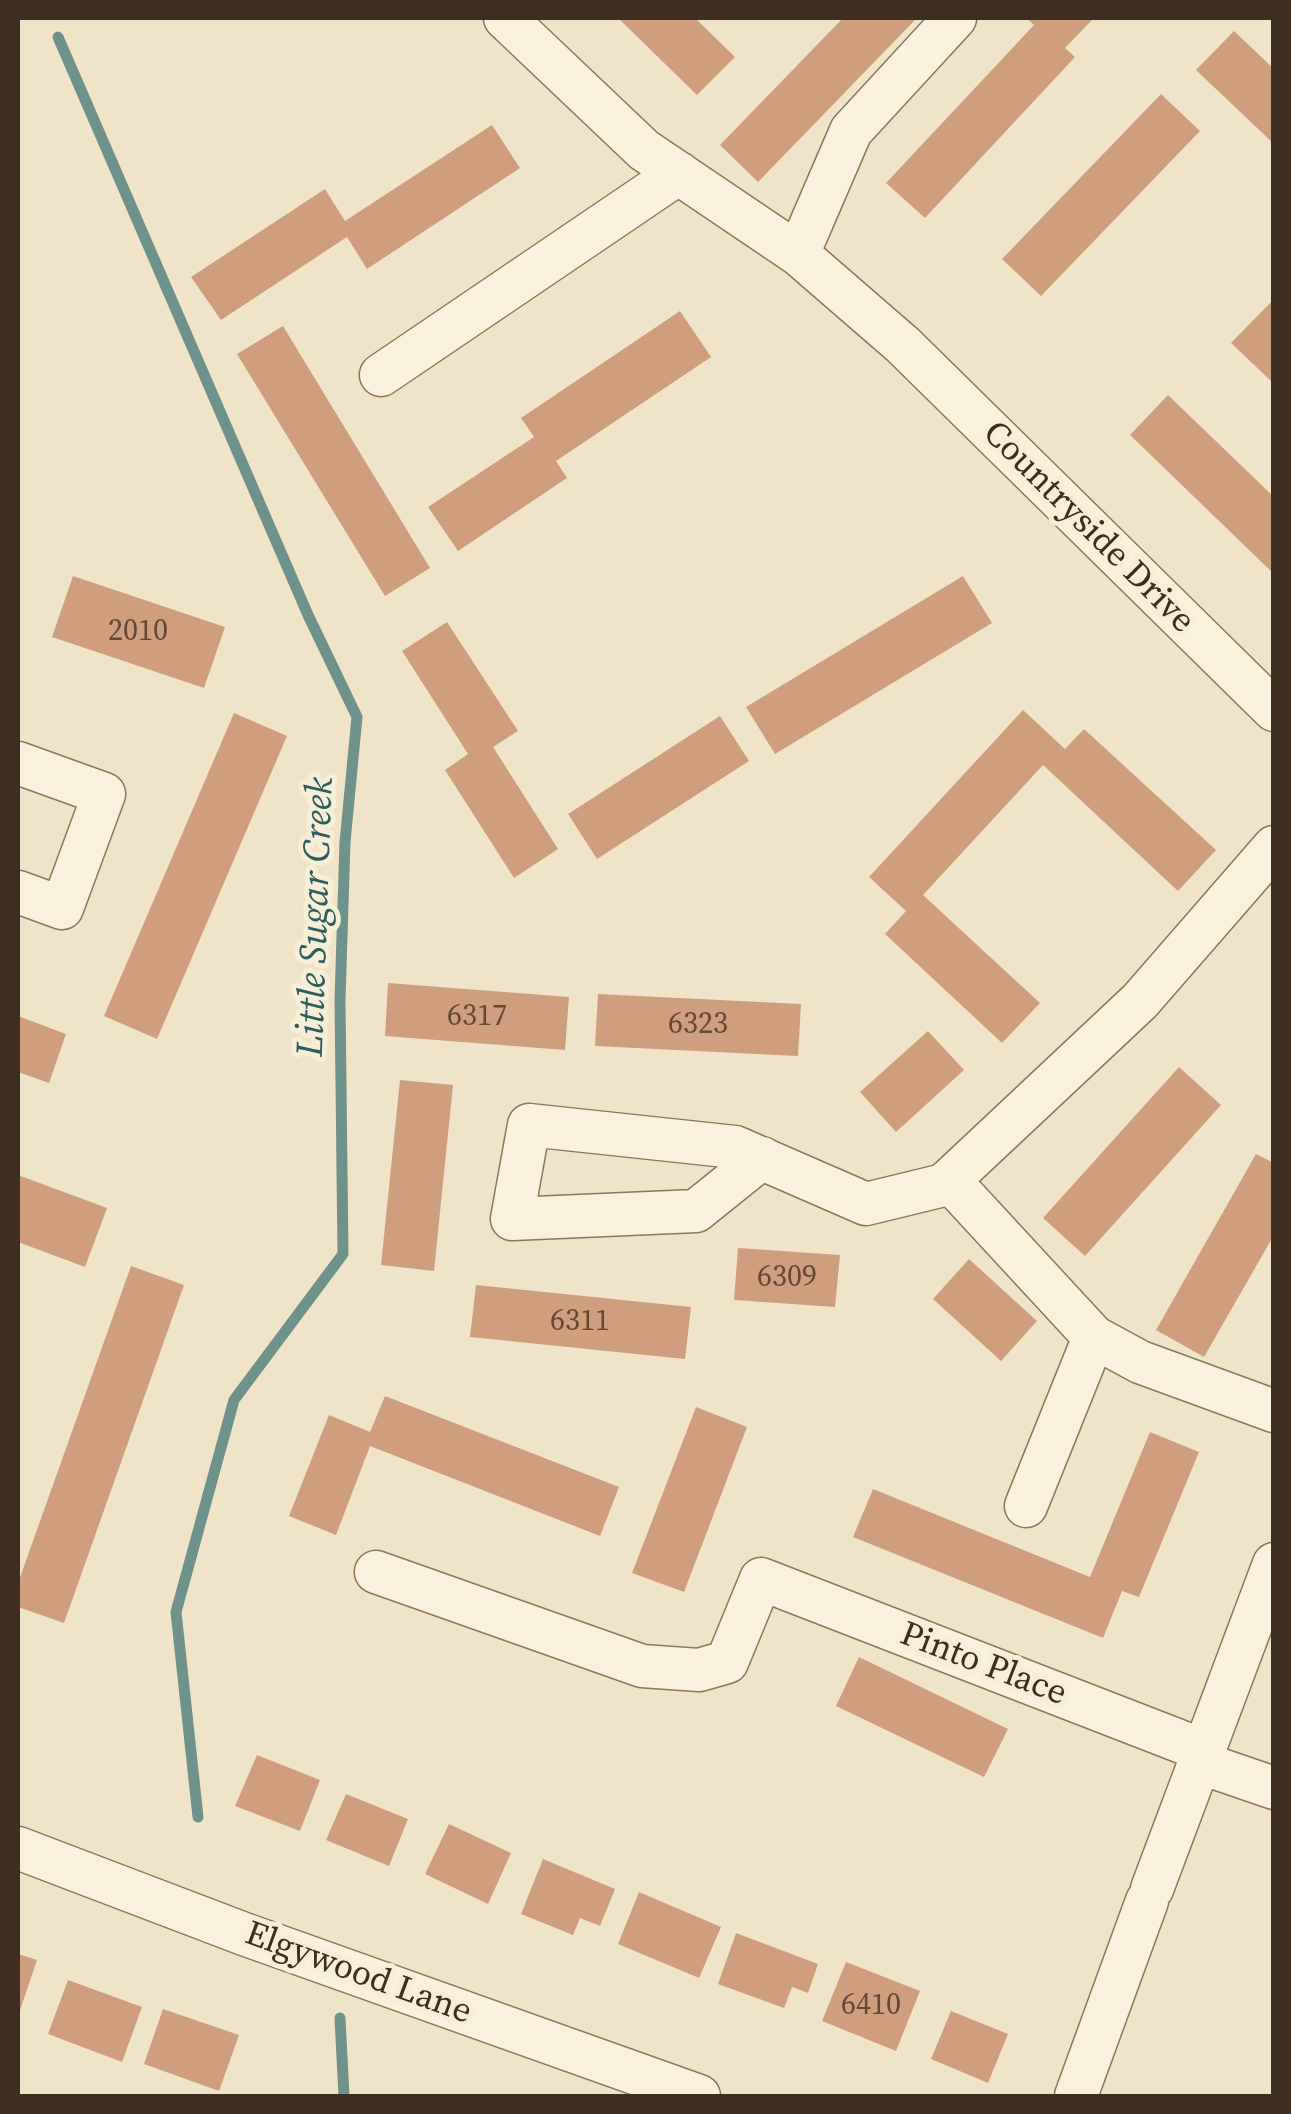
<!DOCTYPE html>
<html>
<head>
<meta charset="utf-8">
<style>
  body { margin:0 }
  #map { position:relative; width:1291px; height:2114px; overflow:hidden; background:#f0e4c8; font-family:"Source Serif 4",serif }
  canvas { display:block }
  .frame { position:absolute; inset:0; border:20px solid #3d2e20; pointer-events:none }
</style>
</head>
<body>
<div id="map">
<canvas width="1291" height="2114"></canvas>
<div class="frame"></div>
</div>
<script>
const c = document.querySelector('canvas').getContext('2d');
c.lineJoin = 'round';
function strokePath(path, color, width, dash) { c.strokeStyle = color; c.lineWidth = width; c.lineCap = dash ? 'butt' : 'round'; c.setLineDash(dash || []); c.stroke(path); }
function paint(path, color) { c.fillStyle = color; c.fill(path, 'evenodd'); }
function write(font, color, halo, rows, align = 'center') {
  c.font = font + ' "Source Serif 4",serif'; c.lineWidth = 10; c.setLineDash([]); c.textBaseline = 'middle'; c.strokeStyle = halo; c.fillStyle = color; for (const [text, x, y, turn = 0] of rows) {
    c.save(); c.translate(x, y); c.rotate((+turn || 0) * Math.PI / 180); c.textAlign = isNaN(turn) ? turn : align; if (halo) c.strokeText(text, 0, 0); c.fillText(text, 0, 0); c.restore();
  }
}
const stream = new Path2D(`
  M58,37L308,615L357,717L345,842L340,1000L343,1254L234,1400L176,1612L198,1817
  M340,2018L344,2096`);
const building = new Path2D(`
  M618,18H695L735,57L697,95Z
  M843,18H917L758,182L720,145Z
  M1026,18H1094L1065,48L1075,57L925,218L886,183L1034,25Z
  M1234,31L1274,69V144L1196,70Z
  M1161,94L1200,131L1041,296L1002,259Z
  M492,125L520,168L367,269L347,237L221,320L191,277L325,189L345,221Z
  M1274,299V379L1271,381L1231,343Z
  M680,311L711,357L556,461L567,478L458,551L428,507L534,437L521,418Z
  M283,326L430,568L385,596L237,354Z
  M1168,395L1274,497V574L1130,435Z
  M73,576L225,627L204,688L52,637Z
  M963,576L992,623L775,754L746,707Z
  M447,622L518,731L493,747L558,849L514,878L445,770L468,754L402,651Z
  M1023,710L1065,749L1084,729L1216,850L1178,891L1043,765L923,895L1040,1003L1002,1043L885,934L906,911L869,877Z
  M234,713L287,736L157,1039L104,1016Z
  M720,716L749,761L597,859L568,814Z
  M388,983L569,997L565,1050L385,1036Z
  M598,994L801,1004L798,1056L595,1046Z
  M18,1016L66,1034L49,1083L18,1072Z
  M928,1031L964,1070L896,1132L860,1092Z
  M1179,1067L1221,1105L1085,1256L1043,1218Z
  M400,1080L453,1085L434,1271L381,1265Z
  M1256,1154L1274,1163V1235L1204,1357L1156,1330Z
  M18,1175L107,1208L85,1267L18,1242Z
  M738,1248L840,1255L835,1307L734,1300Z
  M969,1259L1037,1321L1001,1361L933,1299Z
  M131,1266L184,1285L64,1623L18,1607V1583Z
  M476,1285L691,1307L685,1359L470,1337Z
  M385,1396L619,1487L600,1536L370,1446L336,1535L289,1516L329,1415L370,1432Z
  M696,1407L747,1427L684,1592L632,1573Z
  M1150,1432L1199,1452L1139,1597L1122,1591L1103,1638L853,1537L873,1489L1090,1577Z
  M859,1657L1008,1729L984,1777L836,1706Z
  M257,1755L320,1780L300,1831L235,1806Z
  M346,1794L408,1819L389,1866L326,1840Z
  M449,1824L511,1853L488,1904L425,1874Z
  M543,1859L615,1889L600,1926L580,1918L573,1935L521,1914Z
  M639,1892L721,1927L699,1978L618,1944Z
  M736,1933L818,1964L808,1993L792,1987L784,2008L718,1984Z
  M18,1954L37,1960L18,2016Z
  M846,1962L920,1991L896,2051L822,2021Z
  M68,1980L142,2007L122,2062L48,2034Z
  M163,2009L239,2035L219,2091L144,2064Z
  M951,2011L1008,2034L988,2083L931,2059Z`);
const minor = new Path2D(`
  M505,18L644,150L798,254
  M955,18L851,131L798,254L903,345L1274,710
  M381,375L679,173
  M18,763L104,794L62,908L18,892
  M762,1158L696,1211L512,1219L529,1125L735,1147L866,1204L944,1185L1140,1001L1274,847
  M949,1180L1094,1337L1140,1362L1274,1411
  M1026,1506L1094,1337
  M376,1572L642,1666L699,1670L727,1662L761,1579L1205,1751
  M1201,1763L1274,1788
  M18,1848L244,1934L699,2096
  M1152,1889L1274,1564
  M1076,2096L1147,1901`);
const numberNames = [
  ["2010",138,632],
  ["6317",477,1017],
  ["6323",698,1025],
  ["6309",787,1278],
  ["6311",580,1322],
  ["6410",871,2006]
];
const streetNames = [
  ["Countryside Drive",1088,528,45],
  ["Pinto Place",983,1665,21],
  ["Elgywood Lane",358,1974,20]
];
const waterNames = [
  ["Little Sugar Creek",317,917,-88]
];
strokePath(stream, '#6f938a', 11);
paint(building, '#cf9f7d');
strokePath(minor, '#8d765c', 45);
strokePath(minor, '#faf1dc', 42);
write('30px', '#624a37', null, numberNames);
write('35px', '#3d2e20', '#f7eed8', streetNames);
write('italic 38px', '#2f5d5a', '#f7eed8', waterNames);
</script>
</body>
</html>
